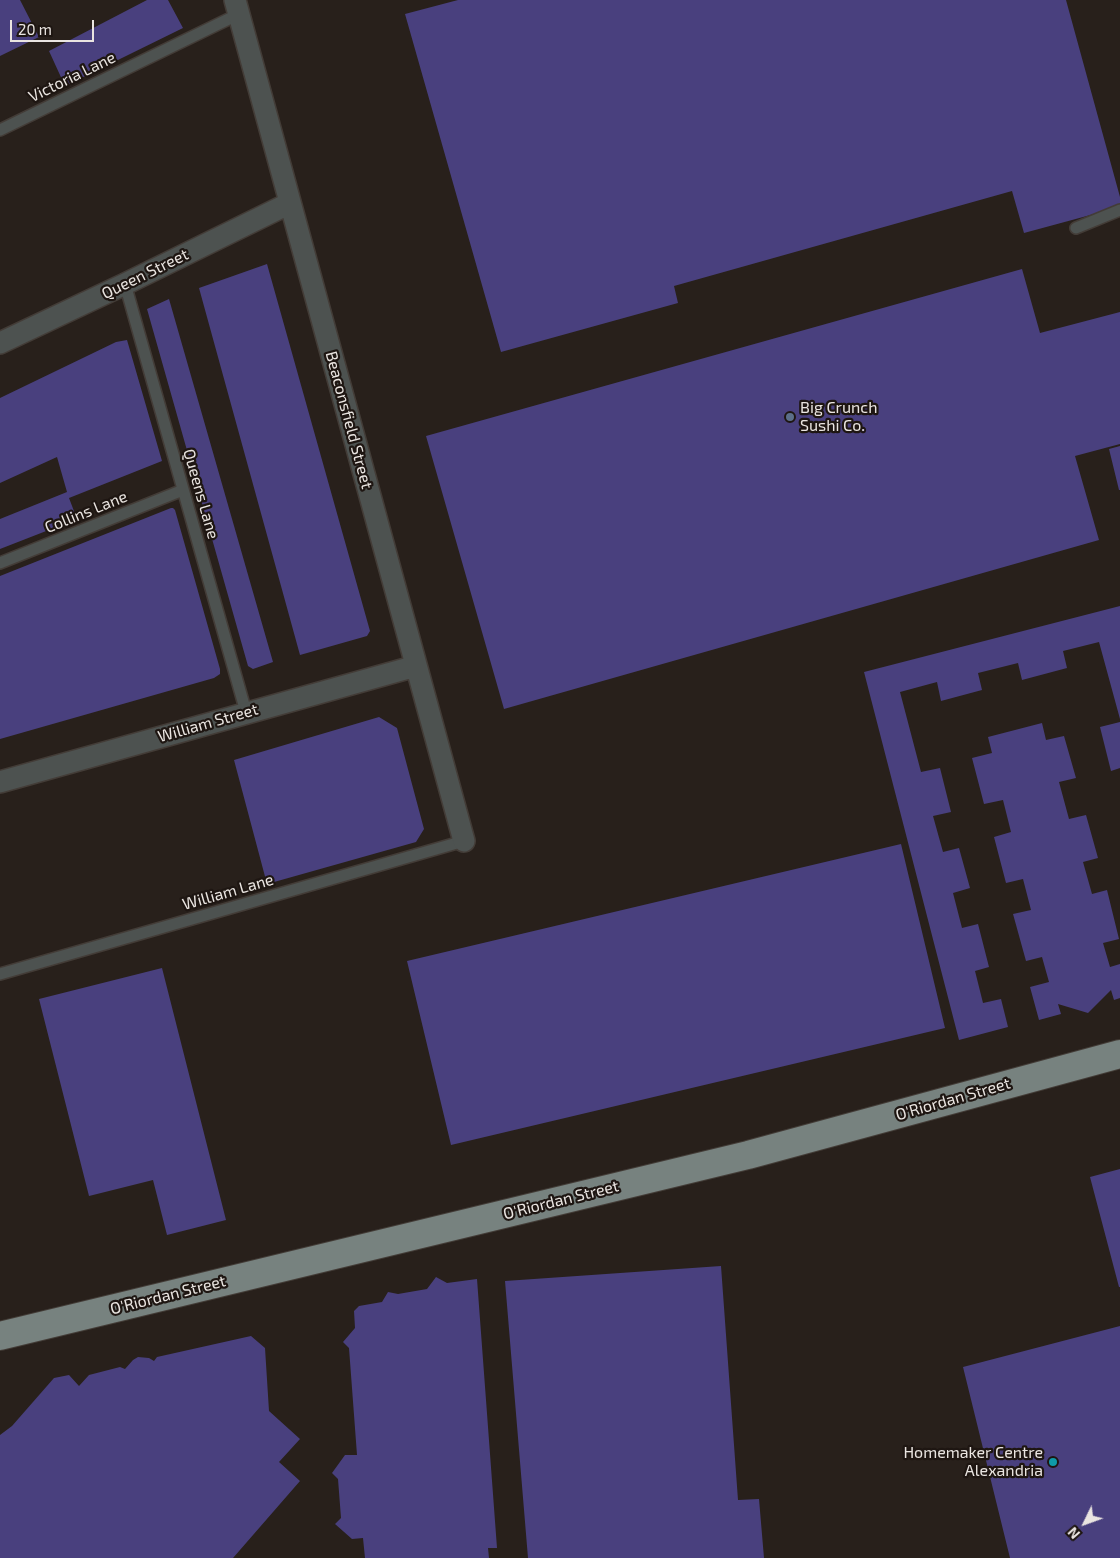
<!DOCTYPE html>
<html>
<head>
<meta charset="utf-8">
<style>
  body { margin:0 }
  #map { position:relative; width:1120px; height:1558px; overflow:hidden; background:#28201b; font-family:"Exo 2",sans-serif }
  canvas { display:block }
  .north { position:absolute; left:1060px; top:1498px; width:50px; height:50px; -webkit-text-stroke:4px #1e1612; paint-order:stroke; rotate:228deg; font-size:14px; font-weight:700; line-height:20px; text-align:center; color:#eae5e1 }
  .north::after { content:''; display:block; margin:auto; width:18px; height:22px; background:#eae5e1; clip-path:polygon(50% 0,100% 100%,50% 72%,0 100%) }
  .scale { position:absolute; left:10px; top:20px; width:84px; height:22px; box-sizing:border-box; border:2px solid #eae5e1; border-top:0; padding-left:6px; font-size:15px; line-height:18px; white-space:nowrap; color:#eae5e1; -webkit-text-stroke:4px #1e1612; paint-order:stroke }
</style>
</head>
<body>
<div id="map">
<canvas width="1120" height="1558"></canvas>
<div class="north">N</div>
<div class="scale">20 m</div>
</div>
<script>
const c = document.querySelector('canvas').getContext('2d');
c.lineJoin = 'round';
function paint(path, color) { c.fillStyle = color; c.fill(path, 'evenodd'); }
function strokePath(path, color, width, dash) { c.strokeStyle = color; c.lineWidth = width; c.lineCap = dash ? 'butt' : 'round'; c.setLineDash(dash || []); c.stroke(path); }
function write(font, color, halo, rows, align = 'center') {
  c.font = font + ' "Exo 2",sans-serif'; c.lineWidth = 4.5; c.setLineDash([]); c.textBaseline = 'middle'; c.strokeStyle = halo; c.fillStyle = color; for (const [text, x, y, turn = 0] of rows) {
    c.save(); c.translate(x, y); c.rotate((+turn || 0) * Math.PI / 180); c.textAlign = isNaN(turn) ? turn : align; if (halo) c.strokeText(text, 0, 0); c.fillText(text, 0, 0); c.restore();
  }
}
const building = new Path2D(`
  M0,0H20L39,37L0,56Z
  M147,0H168L183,28L65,86L49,51Z
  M458,0H1066L1120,197V207L1024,233L1012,191L674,286L678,303L501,352L405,14Z
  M267,264L370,631L367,636L300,655L199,288Z
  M1022,269L1040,333L1120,312V444L1075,456L1099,540L504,709L426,436Z
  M169,299L273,662L253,669L248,666L147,309Z
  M127,340L162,461L69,498L77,519L0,549V519L67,492L57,457L0,483V398L116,342Z
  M1120,446V490H1119L1109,449Z
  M171,508H173L175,510L220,669V674L214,678L0,739V576Z
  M1120,606V719L1099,642L1063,651L1067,668L1022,680L1018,663L978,673L982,690L941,701L937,682L900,692L921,772L940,768L951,812L933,816L943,852L959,848L970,888L953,893L962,928L978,924L989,967L975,971L983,1003L1001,999L1008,1027L959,1040L864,672Z
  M379,717L397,728L424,829L416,842L267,884L234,760Z
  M1120,722V768L1111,771L1100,727Z
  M1042,723L1046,740L1064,736L1076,778L1059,782L1069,819L1086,815L1098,858L1083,862L1092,894L1107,890L1119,939L1103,943L1110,967L1120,964V998L1114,1000L1111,990L1088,1013L1058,1004L1061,1014L1039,1020L1030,987L1049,982L1042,957L1026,961L1013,914L1031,910L1023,879L1006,883L994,837L1011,832L1003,800L984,804L972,758L992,753L988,737Z
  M901,844L945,1028L451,1145L407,961Z
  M162,968L226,1220L167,1235L153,1180L89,1196L39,999Z
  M1120,1169V1287H1119L1090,1177Z
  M721,1266L738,1500L759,1499L764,1558H528L505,1281Z
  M436,1277L447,1283L477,1279L497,1548H488L489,1558H365L363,1538L352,1539L335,1524L341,1518L338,1479L332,1473L345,1455H357L349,1348L343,1342L355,1328L354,1311L359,1306L382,1302L388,1292L398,1294L427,1289Z
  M1120,1326V1558H1010L963,1367Z
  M251,1336L265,1348L269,1411L300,1439L279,1462L300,1481L233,1558H0V1435L12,1426L54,1378L69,1375L79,1386L89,1375L120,1367L125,1369L133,1360L138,1357L149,1358L154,1361L157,1357Z`);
const lane = new Path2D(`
  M0,130L239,14
  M1076,228L1120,210
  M125,284L246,712
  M0,563L183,490
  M0,974L464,841`);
const street = new Path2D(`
  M235,0L464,841
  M0,343L125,284L290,203
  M0,782L416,666`);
const primary = new Path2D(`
  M0,1336L748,1155L1120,1054`);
const markers = [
  [790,417,5,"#5c6f8a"],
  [1053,1462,5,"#0f9aa8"]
];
const streetNames = [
  ["Victoria Lane",72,77,-26],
  ["Queen Street",145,274,-26],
  ["Beaconsfield Street",349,420,75],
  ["Queens Lane",201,494,74],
  ["Collins Lane",86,512,-22],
  ["William Street",208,723,-16],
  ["William Lane",228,892,-16],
  ["O'Riordan Street",953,1099,-16],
  ["O'Riordan Street",561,1200,-14],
  ["O'Riordan Street",168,1295,-14]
];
const poiNames = [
  ["Big Crunch",800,408],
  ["Sushi Co.",800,426],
  ["Homemaker Centre",1043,1453,"right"],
  ["Alexandria",1043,1471,"right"]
];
paint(building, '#49407e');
strokePath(lane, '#433c37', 14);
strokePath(street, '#433c37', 24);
strokePath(primary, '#433c37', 30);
strokePath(lane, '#4d5250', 11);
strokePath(street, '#4d5250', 21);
strokePath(primary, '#77827f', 28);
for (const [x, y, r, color] of markers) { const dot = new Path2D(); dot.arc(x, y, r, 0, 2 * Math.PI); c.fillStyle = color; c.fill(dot); strokePath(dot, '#1e1612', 2); }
write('16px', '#eae5e1', '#1e1612', streetNames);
write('16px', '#eae5e1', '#1e1612', poiNames, 'left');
</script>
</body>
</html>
